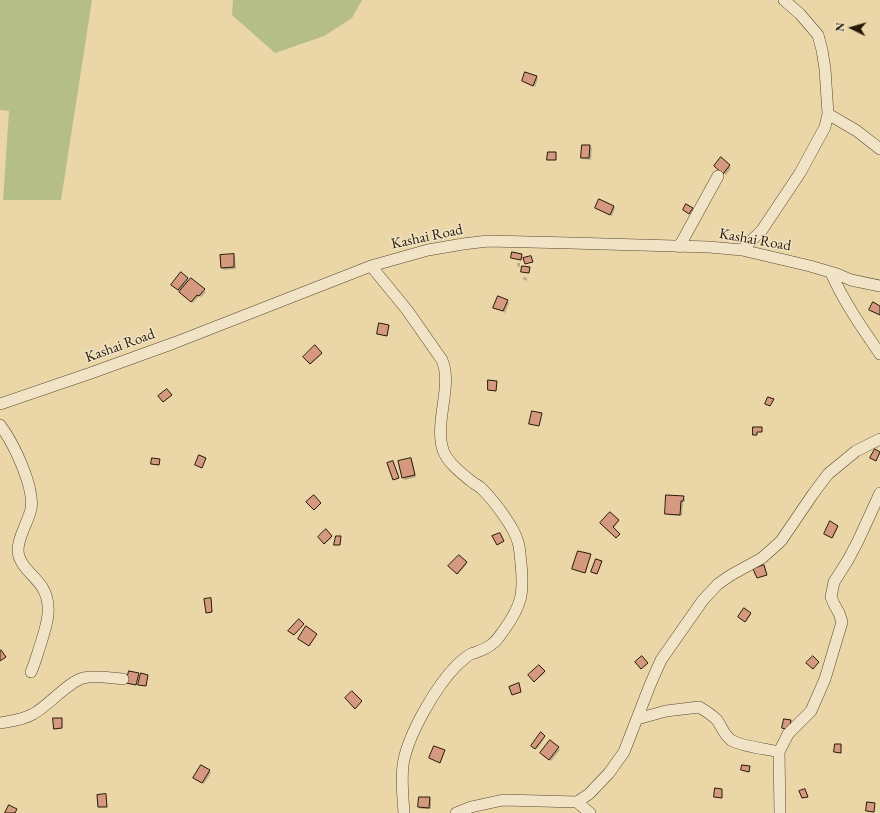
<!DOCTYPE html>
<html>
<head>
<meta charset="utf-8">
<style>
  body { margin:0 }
  #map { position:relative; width:880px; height:813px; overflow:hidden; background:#ead6a7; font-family:"EB Garamond",serif }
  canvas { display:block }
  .north { position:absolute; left:832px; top:8px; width:40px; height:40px; -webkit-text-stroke:3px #f1e4c6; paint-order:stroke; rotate:275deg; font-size:11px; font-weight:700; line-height:16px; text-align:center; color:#271809 }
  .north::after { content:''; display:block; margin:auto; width:14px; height:18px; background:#271809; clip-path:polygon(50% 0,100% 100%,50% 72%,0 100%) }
</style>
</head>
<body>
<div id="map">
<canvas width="880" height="813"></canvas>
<div class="north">N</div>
</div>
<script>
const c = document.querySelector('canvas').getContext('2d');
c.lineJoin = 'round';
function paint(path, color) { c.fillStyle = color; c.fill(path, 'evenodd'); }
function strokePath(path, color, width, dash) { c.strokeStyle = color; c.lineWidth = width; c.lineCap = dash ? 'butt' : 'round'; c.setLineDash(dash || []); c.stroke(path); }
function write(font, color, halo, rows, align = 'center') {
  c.font = font + ' "EB Garamond",serif'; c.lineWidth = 3; c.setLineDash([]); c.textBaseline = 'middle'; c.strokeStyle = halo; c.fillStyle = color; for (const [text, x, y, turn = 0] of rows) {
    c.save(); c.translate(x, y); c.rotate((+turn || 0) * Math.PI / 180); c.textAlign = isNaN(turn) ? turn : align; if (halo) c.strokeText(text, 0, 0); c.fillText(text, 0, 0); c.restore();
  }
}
const green = new Path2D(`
  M0,0H92L61,200H3L9,111L0,110Z
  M233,0H362L352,18L324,36L275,53L232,15Z`);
const shadow = new Path2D(`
  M536,77L538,79L535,87L523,81Z
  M590,146L592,148L591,160L584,159L582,157Z
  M721,158L731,168L726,175L717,167Z
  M614,207L615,208L612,216L596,208Z
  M233,255L235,257L236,269L224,270L222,268Z
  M517,263H520V267L517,266Z
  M523,277L527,278V281L523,279Z
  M187,279L206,292L201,297L199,296L193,303L172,285Z
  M507,301L509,303L505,313L495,307Z
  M315,347L322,354L311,364L304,357Z
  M411,459L412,461L416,477L405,480L403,478Z
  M683,497L685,499V502H683L682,516L668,515L666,513Z
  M610,513L619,521L613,529L620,535L617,537L601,523Z
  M830,523L838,527L833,538L826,534Z
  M326,531L332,538L325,544L319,537Z
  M590,555L586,573L574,570Z
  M459,556L467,564L458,574L450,566Z
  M744,610L751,615L746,622L739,616Z
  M539,666L545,673L535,681L529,675Z
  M541,734L545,737L537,749L532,746Z
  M550,741L560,750L551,761L543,755Z
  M209,771L211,773L204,784L197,780Z
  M430,798L431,800V809H421L419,807Z`);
const building = new Path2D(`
  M525,72L537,76L533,86L522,81Z
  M582,145H590L589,158H581Z
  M548,152H556V160H547Z
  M721,157L730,165L723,174L714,166Z
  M599,199L614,206L610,215L595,208Z
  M686,204L693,208L689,214L683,210Z
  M512,252L522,254L521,260L511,258Z
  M234,254V267L221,268L220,255Z
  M531,256L533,262L525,264L523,258Z
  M522,266L530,267L529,273L521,272Z
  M181,272L188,278L178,290L171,285Z
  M191,278L205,289L199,296L197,295L191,302L179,292Z
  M498,296L508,300L503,311L493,308Z
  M873,302L880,306V315L869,310Z
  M379,323L389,325L387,336L377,334Z
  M315,345L322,353L310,364L303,357Z
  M488,380L497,381L496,391L488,390Z
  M167,389L172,395L163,402L158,396Z
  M768,397L774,399L770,406L765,404Z
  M532,411L542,413L539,426L529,424Z
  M753,427H762V432H757V435H753Z
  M875,449L880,452L876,461L870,458Z
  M199,455L206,458L202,468L195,465Z
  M152,458L160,459L159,465L151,464Z
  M411,458L415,475L402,478L398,461Z
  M393,461L399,478L393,480L387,463Z
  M314,495L321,503L314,510L306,502Z
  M666,495L684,496L683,501H681L680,515L665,514Z
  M610,512L619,520L613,527L620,534L616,538L600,523Z
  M830,521L838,526L832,538L824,534Z
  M326,529L332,536L324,544L318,537Z
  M500,533L504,541L497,545L492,536Z
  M336,536H341L340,545H334Z
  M578,551L591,554L585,573L572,569Z
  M459,555L467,562L457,574L448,566Z
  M596,559L602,561L597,574L591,572Z
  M764,565L767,575L757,578L753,569Z
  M211,598L212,612L206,613L204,599Z
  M744,608L751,613L745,622L738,617Z
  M299,619L304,624L294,635L288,631Z
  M306,626L317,634L309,646L298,639Z
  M1,650L6,657L0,661V651Z
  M642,656L648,663L641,669L635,662Z
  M813,656L819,662L813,669L806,663Z
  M539,665L545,671L534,682L528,675Z
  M129,671L139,673L136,685L126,683Z
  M141,673L148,675L146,686L138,685Z
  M519,683L521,692L512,695L509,687Z
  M352,691L362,701L355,709L345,698Z
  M53,718H62V728L54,729Z
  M784,719L791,720L789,730L782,728Z
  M541,732L545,736L535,749L531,746Z
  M550,740L559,747L549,760L540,753Z
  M835,744H841V753L834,752Z
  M434,746L445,750L440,763L429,758Z
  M201,765L210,770L202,783L193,778Z
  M742,765L750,766L749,772L741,770Z
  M715,788L722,789V798L714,797Z
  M805,789L808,797L802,798L799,791Z
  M106,794L107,807H98L97,795Z
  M419,797H430L429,808L418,807Z
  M867,802L875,803L874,812L866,811Z
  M9,805L17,809L15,813H5Z`);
const minor = new Path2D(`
  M828,114L857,131L880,149
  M679,247L718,176
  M742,250L762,230L800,173L825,127L828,114L825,69L822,50L818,35L800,14L784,0
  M371,266L407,310L442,360C453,386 434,422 443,450C447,462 461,473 471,481C474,484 480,486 483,490C494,501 514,527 518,542C520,548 520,556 521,563C524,593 522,605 504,630C500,635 497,641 492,644C485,650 479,651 471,654C466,656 461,662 457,665C436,686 407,736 403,765C401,781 403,797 404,813
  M831,273C844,302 862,328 880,354
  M0,404L91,373L174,343L371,266L428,250L463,244L488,241L571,243L709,247L742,250L810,266L837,274L851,280L880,286
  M0,425C13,442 35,487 31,509C28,523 18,536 18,550C18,565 35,576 42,587C54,606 46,627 40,646C37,655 35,663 31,672
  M637,719L666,711L699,707C706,711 712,715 717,720C722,727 724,735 731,740C739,746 767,749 779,752
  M0,723C11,721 23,720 33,714C47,707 68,682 83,678C95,675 111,678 123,679
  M577,802L589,794L609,773L624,752L650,685L661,660L703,600L718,584L731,575L762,558L781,541L813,494L828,474L856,451L880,439
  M456,813L471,807L503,800L577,802L590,813
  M780,813L779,752L788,734L811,711L825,679L842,622L839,613L834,604L831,597L834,582L848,560L858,541L880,493`);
const streetNames = [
  ["Kashai Road",427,237,-12],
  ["Kashai Road",755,240,10],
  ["Kashai Road",120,346,-20]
];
paint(green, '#b6be87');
paint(shadow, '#0003');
paint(building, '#d4997f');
strokePath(building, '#271809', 1);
strokePath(minor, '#584830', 12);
strokePath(minor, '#f1e4c6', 11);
write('15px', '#271809', '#f1e4c6', streetNames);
</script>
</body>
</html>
